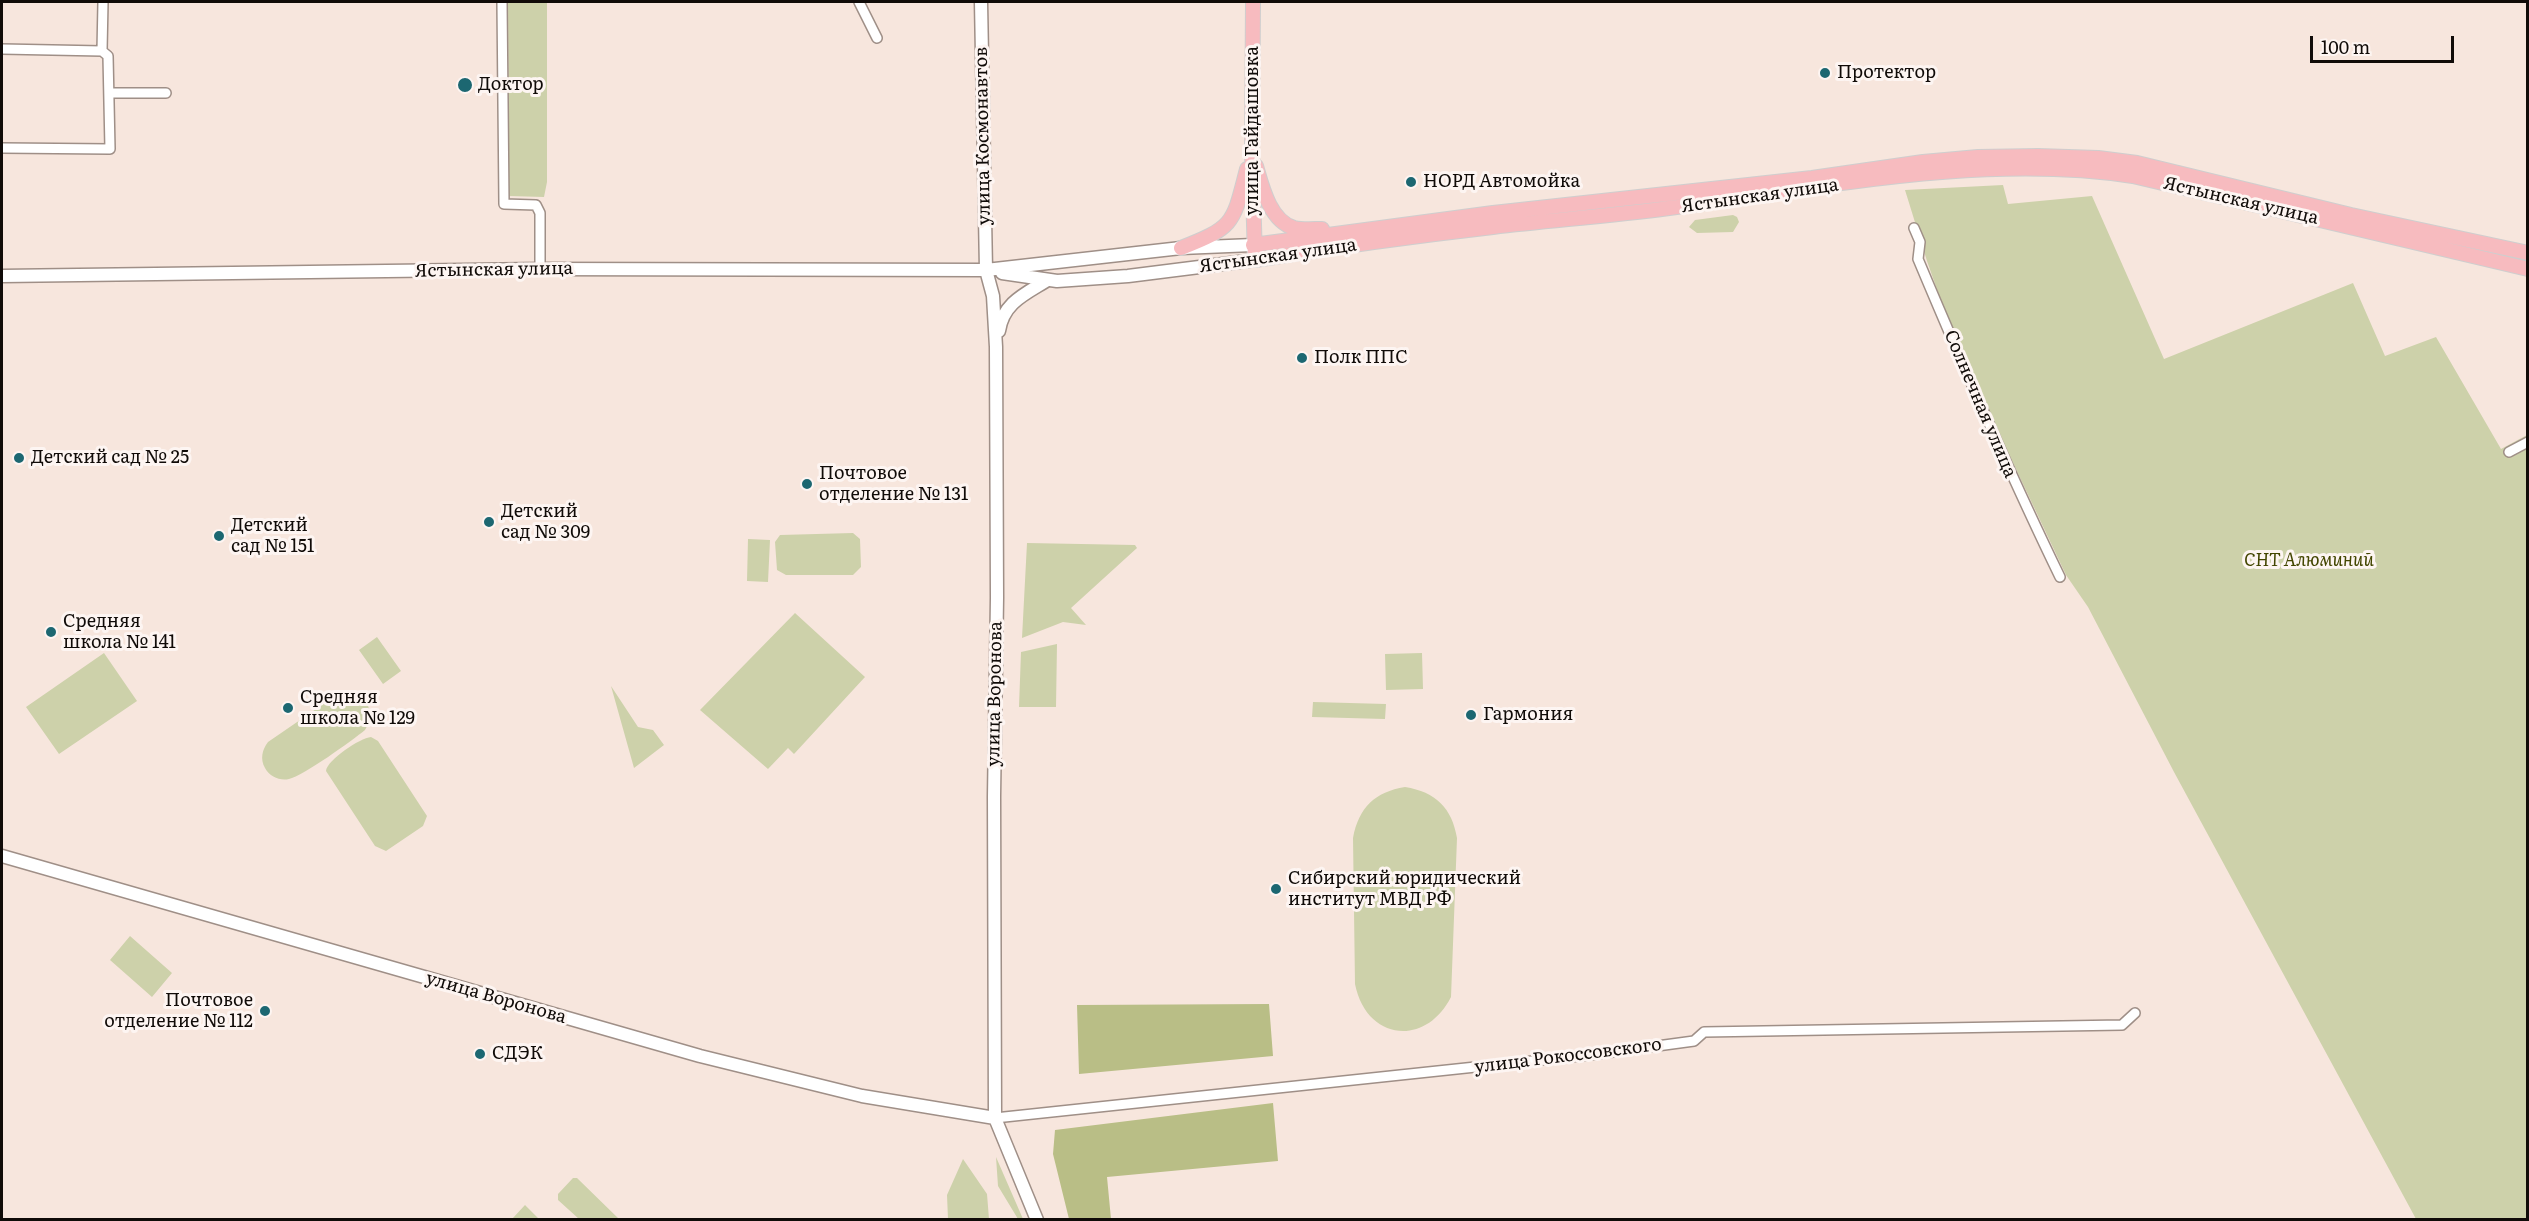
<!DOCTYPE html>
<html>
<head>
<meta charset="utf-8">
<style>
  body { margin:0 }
  #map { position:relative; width:2529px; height:1221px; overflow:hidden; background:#f7e6dd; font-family:Literata,serif }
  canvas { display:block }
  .frame { position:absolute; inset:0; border:3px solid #100b08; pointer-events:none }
  .scale { position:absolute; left:2310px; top:36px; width:144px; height:27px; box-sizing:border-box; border:3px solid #100b08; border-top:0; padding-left:8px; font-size:18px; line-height:21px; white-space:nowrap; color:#100b08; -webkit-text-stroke:4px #fdf5f2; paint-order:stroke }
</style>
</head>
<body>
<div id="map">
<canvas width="2529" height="1221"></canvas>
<div class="frame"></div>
<div class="scale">100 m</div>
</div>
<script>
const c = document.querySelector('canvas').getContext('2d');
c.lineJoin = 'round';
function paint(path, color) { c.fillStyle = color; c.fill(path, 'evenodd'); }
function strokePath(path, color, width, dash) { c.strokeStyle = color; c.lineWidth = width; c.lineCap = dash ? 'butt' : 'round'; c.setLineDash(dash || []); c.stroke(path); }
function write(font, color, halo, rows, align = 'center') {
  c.font = font + ' Literata,serif'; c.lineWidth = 6; c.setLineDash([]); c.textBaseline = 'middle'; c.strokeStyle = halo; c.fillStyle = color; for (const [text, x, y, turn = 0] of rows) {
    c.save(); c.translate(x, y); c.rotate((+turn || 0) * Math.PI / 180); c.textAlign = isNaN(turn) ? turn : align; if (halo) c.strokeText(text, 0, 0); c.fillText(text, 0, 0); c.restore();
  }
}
const green = new Path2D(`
  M508,2H547V182L544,197L509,196Z
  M2003,185L2008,204L2092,196L2164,359L2353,283L2385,356L2436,337L2501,449L2527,435V1219H2416L2174,772L2088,607L2066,575L1954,338L1927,261L1905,190Z
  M1733,215L1737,217L1739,222L1733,232L1697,233L1689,227L1695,220Z
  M853,533L860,539L861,567L853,575H786L777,570L775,542L780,535Z
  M748,539L770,540L768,582L747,581Z
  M1027,543L1135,545L1137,548L1071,608L1086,625L1063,622L1022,638Z
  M795,613L865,677L794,754L788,748L768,769L700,710Z
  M377,637L401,671L383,684L359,650Z
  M1057,644L1056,707H1019L1021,652Z
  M104,653L137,701L59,754L26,707Z
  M1422,653L1423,689L1386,690L1385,654Z
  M611,686L638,727L653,730L664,745L634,768Z
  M351,692C369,697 375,714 365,730C353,740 303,776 289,779C280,781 270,777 265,768C260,759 262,750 268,742L335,696Z
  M1313,702L1386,704L1385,719L1312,717Z
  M371,737L378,741L427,816L423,826L386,851L375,846L326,771C327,760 360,738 371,737Z
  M1405,787C1436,792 1452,808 1457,838L1451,997C1425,1048 1366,1040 1355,984L1353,838C1359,807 1375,792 1405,787Z
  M130,936L172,973L152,997L110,960Z
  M996,1157L1023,1219H1018L998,1186Z
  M963,1159L987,1194L989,1219H948L947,1195Z
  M573,1178H577L619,1219H579L558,1200V1194Z
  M525,1205L538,1218L537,1219H512Z`);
const forest = new Path2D(`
  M1269,1004L1273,1056L1079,1074L1077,1005Z
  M1273,1103L1278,1161L1107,1177L1111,1219H1069L1053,1154L1055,1130Z`);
const street = new Path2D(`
  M502,2L504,204L536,205L540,213V269
  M859,2L877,38
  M2,49L102,51L108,56L110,149L2,148
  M102,51L103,2
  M110,93H166
  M1914,228L1920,242L1918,259C1963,366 2009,472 2060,577
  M2509,452L2528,442
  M995,1118L1598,1054L1694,1041L1704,1032L2122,1025L2135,1013`);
const secondary = new Path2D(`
  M981,2L986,270L993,296L996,347L997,598L994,796L995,1118L1037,1220
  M1002,273L1057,281L1128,276L1255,260
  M2,276L540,269L986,270L1181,248L1253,245
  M999,331C1003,303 1025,294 1046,281
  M2,856L700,1056L862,1096L995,1118`);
const primary = new Path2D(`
  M1253,2L1252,153L1255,260C1334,247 1414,236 1493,227C1552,220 1610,216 1669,208C1819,188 1982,153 2133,176L2528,269
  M1256,166C1262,187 1270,221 1294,228C1302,230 1314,229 1322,229
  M1253,245L1493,213L1812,178L1923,162L1978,157L2038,156L2098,158L2137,163L2351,215L2528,253
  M1181,248C1235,227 1233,223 1247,169`);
const markers = [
  [1825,73,6,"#1c6771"],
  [465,85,8,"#1c6771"],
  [1411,182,6,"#1c6771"],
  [1302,358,6,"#1c6771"],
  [19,458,6,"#1c6771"],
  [807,484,6,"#1c6771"],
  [489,522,6,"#1c6771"],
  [219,536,6,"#1c6771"],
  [51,632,6,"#1c6771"],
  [288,708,6,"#1c6771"],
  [1471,715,6,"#1c6771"],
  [1276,889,6,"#1c6771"],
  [265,1011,6,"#1c6771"],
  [480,1054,6,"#1c6771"]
];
const poiNames = [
  ["Протектор",1837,73],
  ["Доктор",478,85],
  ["НОРД Автомойка",1423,182],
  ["Полк ППС",1314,358],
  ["Детский сад № 25",31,458],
  ["Почтовое",819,474],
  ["отделение № 131",819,495],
  ["Детский",501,512],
  ["сад № 309",501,533],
  ["Детский",231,526],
  ["сад № 151",231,547],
  ["Средняя",63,622],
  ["школа № 141",63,643],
  ["Средняя",300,698],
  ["школа № 129",300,719],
  ["Гармония",1483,715],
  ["Сибирский юридический",1288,879],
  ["институт МВД РФ",1288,900],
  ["Почтовое",253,1001,"right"],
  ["отделение № 112",253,1022,"right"],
  ["СДЭК",492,1054]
];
const streetNames = [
  ["улица Гайдашовка",1253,131,-90],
  ["улица Космонавтов",983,136,-91],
  ["Ястынская улица",1760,196,-8],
  ["Ястынская улица",2241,201,13],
  ["Ястынская улица",1278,256,-8],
  ["Ястынская улица",494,270,-1],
  ["Солнечная улица",1980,404,67],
  ["улица Воронова",995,694,-89],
  ["улица Воронова",496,998,16],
  ["улица Рокоссовского",1568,1056,-7]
];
const parkNames = [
  ["СНТ Алюминий",2309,561]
];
paint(green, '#cdd1aa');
paint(forest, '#b9be86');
strokePath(street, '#9f8f87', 12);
strokePath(secondary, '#9f8f87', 15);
strokePath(primary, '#cfcece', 16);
strokePath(street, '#fff', 9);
strokePath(secondary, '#fff', 12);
strokePath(primary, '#f7bbbf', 14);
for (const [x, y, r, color] of markers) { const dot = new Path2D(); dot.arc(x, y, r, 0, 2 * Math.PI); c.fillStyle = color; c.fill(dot); strokePath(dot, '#fdf5f2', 2); }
write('18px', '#100b08', '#fdf5f2', poiNames, 'left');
write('18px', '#100b08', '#fdf5f2', streetNames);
write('italic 18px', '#434600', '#fdf5f2', parkNames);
</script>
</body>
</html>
